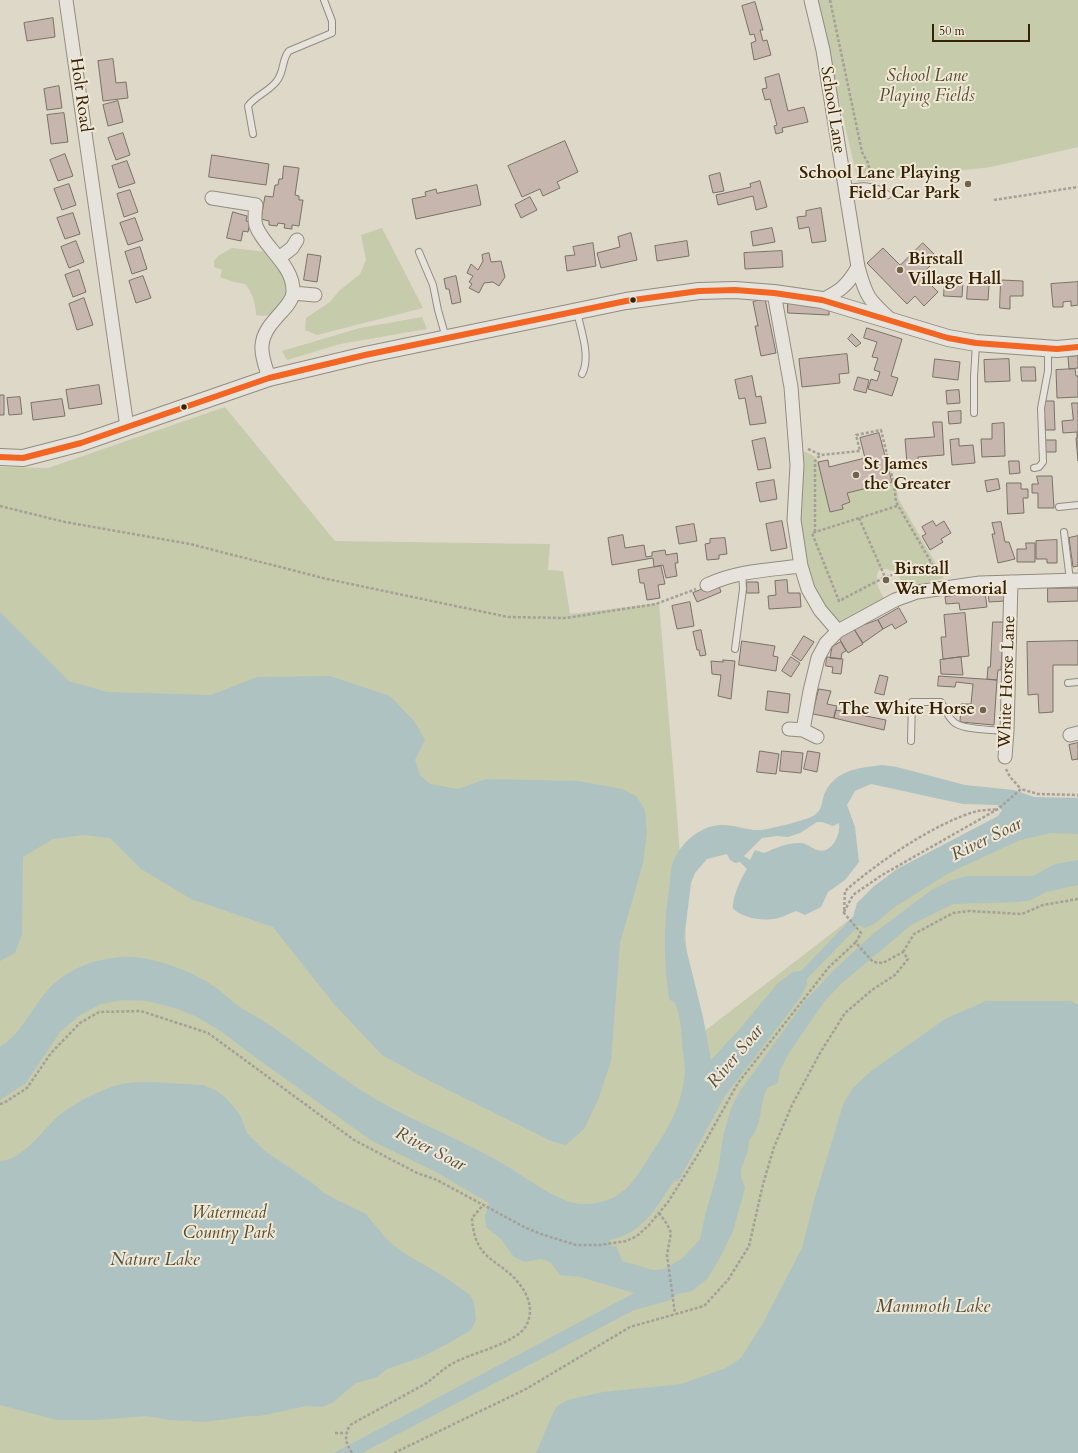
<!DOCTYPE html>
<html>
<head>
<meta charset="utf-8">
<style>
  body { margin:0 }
  #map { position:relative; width:1078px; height:1453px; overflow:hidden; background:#ded8c9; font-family:Cardo,serif }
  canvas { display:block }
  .scale { position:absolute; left:932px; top:24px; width:98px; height:18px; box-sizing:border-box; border:2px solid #372205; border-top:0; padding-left:5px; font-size:12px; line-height:14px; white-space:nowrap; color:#372205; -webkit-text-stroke:3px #efe8d7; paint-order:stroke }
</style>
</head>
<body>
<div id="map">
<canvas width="1078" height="1453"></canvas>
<div class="scale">50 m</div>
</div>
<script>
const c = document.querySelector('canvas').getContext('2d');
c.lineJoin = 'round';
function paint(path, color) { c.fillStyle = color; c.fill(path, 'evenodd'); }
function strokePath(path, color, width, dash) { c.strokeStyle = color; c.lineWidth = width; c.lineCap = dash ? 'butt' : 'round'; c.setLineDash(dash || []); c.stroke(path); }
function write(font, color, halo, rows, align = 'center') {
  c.font = font + ' Cardo,serif'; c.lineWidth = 4; c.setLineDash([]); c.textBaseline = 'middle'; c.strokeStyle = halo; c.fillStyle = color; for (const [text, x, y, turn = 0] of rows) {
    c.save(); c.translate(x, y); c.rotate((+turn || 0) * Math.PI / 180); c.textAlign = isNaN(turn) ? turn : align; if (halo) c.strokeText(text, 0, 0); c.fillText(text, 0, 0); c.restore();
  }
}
const green = new Path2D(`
  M816,0H1078V147L991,167L858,182Z
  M382,228L423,308L317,335L305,330L306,318L330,302L339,291L360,274L366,260L361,235Z
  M232,248L275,253L293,293C281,306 275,319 256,315C256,304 252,292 245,284L233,282L220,277L222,270L214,267V261L218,256Z
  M422,317L427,329L340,344L287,360L282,351L360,328Z
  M225,407L335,541L550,544L548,570L563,571L570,614L659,603L677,814L693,1040L880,896L931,864L1078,820V1453H0V467L48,468Z
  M804,451L814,456L818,462L831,512L842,509V505L849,502L847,493L896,481L898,498L944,578L905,589L897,573L886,569H880C872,580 880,590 885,600L840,621C794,584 795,505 804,451Z`);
const water = new Path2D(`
  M0,612L69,681L107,692L211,695L257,677L330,676L390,696L414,721L425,740L415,760L420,775L430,784L458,789L486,779L578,781L622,789L636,796L645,810L647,833L643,863L620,943L611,1061L598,1100L584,1129L566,1145L551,1141L422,1077L382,1055L334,1004L273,927L191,899L141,869L110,838L84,835L53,839L23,857L22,934L15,953L0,961Z
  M882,765L897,767L965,785L1014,790L1034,797L1078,798V834L1051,833L1020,840L949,873L895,907L874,924L865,928L859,925L807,979V985L800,998L725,1096L679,1180L674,1181C656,1207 644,1233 610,1240L612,1247L616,1245L622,1261L653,1270L664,1269L683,1258L700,1239L705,1216L718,1170L723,1137L731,1108L740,1091L805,1001L833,971L874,933L933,889L952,880L967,876H1033L1055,864L1078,860V885L1046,892L1031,900L1018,902L953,904L911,925L841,984L824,1002L789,1053L780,1070L778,1083L767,1088C759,1105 763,1126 749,1140L748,1151L741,1169V1176L745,1188L733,1231L722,1254L708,1278L692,1291L678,1294L668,1301L634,1310L362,1453H334L634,1293L580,1277L560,1275L551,1263L545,1260L539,1259L525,1262L514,1257L501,1239L486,1227L485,1216L489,1203L434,1171L372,1141L255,1057L222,1032L197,1017L175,1008L147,1001L123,1000L101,1004L80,1015L60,1032L26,1083L0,1100V1047C24,1031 29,1011 48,990C71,964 113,952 147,959C168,963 194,973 212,985C220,990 227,997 234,1003C247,1012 261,1019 274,1028C303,1049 332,1071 362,1091C406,1119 455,1136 500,1162C522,1174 558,1204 583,1204C629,1204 637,1173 659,1142C673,1121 683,1098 685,1072C685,1062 682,1050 682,1040C681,1027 680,1015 675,1003L669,999C664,959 663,930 669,890C670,883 670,874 672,866C677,845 701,824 723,825C735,825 749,831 761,830C771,829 802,821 811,817C822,812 821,805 824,795C834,770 858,768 882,765ZM871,784L963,804L997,805L1002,810L998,816L897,869L873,887L857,903L853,917L801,971L793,972L778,983L738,1031L711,1060L703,1017L684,940L691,883L695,873L707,859L727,854L730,860L735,863L740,862L747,869C741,878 732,898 733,909C743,917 759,921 772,919C779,919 788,914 796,911L805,915L821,907L828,892L845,880L859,862L855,827L847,805L855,791ZM817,822H822L833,826L839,823C841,834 832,855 817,850C811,848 807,843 800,843C786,843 776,848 764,853L755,850L750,860L744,856L762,838L777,836L788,837L800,833Z
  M986,1001H1071L1078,1005V1453H536L553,1413L557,1406L568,1400L603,1392L681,1384L726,1368L741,1358L763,1323L802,1248L815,1197L843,1105L852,1089L870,1072L945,1019Z
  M150,1082L203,1085L217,1091L227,1099L240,1115L247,1133L265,1151L315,1185L325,1194L366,1214L384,1236L393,1245L409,1256L445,1277L470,1295L474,1302L476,1320L471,1330L449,1343L422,1357L387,1369L377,1377L356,1383L332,1403L322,1407L307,1406L260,1416H249L205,1422L169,1420L147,1416L97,1420H57L0,1405V1161C23,1160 41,1132 57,1117C75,1103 106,1085 129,1083C136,1082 143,1082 150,1082Z`);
const building = new Path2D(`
  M755,2L763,30H760L763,41L767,40L771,55L754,60L751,43L756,41L754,34L750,35L742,6Z
  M53,18L55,37L27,41L24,23Z
  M113,59L116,83L126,82L128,98L103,101L98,61Z
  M779,74L788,111L804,107L808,122L782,128L783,132L776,134L774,126L777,125L770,99L765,100L762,89L767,88L765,78Z
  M59,86L62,108L47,110L44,89Z
  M118,101L123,122L108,126L103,105Z
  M64,113L68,142L51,144L47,115Z
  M123,133L130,155L116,160L108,138Z
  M565,141L578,172L557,182L560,188L543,196L540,189L522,197L508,166Z
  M65,154L73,176L58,181L50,160Z
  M212,155L269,164L266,185L209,177Z
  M127,161L135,183L119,188L112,166Z
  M284,166L299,168L295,195L299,196V200H303L299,226L292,225V229L284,228L285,224L278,223L277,226L269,225V221L261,219L265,196L273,197L275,185H278L279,179H282Z
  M720,173L724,191L713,193L709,176Z
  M760,181L767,207L756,210L753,196L718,205L716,195L751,187L750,184Z
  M69,184L76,205L62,210L54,189Z
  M477,185L481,205L416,219L412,199L426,196L425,192L436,189L437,193Z
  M130,190L138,212L124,217L117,194Z
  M530,197L537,210L521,218L515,205Z
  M821,208L826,241L812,243L809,227L799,229L797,217L806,216V211Z
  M233,212L247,216L246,221L250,222L248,232L243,231L241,241L227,238Z
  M73,213L80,234L65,239L57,218Z
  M135,218L143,240L128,245L120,223Z
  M772,228L775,242L753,246L751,232Z
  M631,233L637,260L601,268L597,253L620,247L618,237Z
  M76,241L84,262L69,268L61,247Z
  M687,241L689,256L657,261L655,246Z
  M593,243L596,266L567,271L565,256L575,255L573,247Z
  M923,243L938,258L921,275L938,292L924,306L915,296L907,304L867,263L883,248L900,265Z
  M140,247L147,269L132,274L125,252Z
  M782,251L783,267L745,269L744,253Z
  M489,253L491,262L501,261L505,277L499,286L493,282L484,283L479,293L469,288L472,284L469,282L473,276L467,273L471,264L478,270L483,261L482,255Z
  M308,254L321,256L317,282L304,280Z
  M79,270L86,292L73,297L65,275Z
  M143,276L151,298L136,303L129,281Z
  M456,276L461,302L452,304L449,289H446L444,279Z
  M945,280L963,281L962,297L944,296Z
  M1001,280L1023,281V296H1010V309L1000,308Z
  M1078,282V305L1071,306V301L1063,302V307H1053L1051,284Z
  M968,284L989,285L988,300L967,299Z
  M84,298L93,325L77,330L69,304Z
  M765,299L776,353L761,356L755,326H758L753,302Z
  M788,303L829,307V315L788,313Z
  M867,328L902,339L891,376L898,378L892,396L868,389L871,379L877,381L880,372L874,370L878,358L872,357L877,342L864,338Z
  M852,334L861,343L856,347L848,339Z
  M847,354L849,373L839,374L840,383L802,387L799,359Z
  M1078,356V368L1069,369L1068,357Z
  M935,359L960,362L958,380L933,377Z
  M1009,359L1010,381L985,382L984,360Z
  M1021,367H1035L1036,381H1022Z
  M1075,369L1076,376H1078V397L1057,398L1056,370Z
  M752,376L756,397L761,396L766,423L750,425L745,398L739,399L735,380Z
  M858,377L869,380L866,393L854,390Z
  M99,385L102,404L69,409L66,390Z
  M959,390L960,403L947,404L946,391Z
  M0,395H4V415H0Z
  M20,397L22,414L9,415L7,398Z
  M62,399L65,416L33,420L31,403Z
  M1044,401H1054L1055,430H1046Z
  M1072,403H1078V461L1076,438H1077V432L1063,433L1062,421L1073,420Z
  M961,411V423L949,424L948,412Z
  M933,422H942L944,455L918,457V463L907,464L905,439L934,437Z
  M1004,423L1005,456L982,457L981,439H992V424Z
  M879,433L892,482L847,493L850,502L842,505L843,509L830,512L818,462L828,460L829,467L865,458L860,438Z
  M765,438L771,468L758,470L752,441Z
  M959,439V446L973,445L975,463L952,465L950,440Z
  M1046,440H1056V452H1046Z
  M1009,461H1019L1020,473L1010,474Z
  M1037,476H1052L1054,508H1038V493H1032V484H1038Z
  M998,479L1000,489L987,492L985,481Z
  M774,480L777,499L760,502L756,483Z
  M1007,483H1021V489H1028V498H1023L1024,513L1008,514Z
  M782,521L787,548L771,551L766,524Z
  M933,521L936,526L944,521L951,533L941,539L943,542L930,550L922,536L926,534L922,527Z
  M1001,522L1005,542H1009L1015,559L998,563L992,534H995L992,523Z
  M694,524L697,541L679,544L676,527Z
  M623,535L625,548L644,545L646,557L652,556V552L665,550L666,555L677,553L678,563H675L677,576L666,578L663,565L654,567L653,558L612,565L608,538Z
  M1078,536V566L1073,567L1069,538Z
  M725,538L727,554L719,555V559L707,560L705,544L710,543V539Z
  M1057,540V563H1047V559H1036V541Z
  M1026,543H1035V562H1017V549H1026Z
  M661,566L665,584L658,585L660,598L647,600L644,583H640L638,570Z
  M787,580L788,593H800L801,607L769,609L768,596L776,595L775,581Z
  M747,582H758L759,593H747Z
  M718,583L721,592L697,602L693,593Z
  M1048,588H1078V601L1048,602Z
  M1004,589L1005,601L989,602L988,590Z
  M985,592L987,607L960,610L959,603L946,604L945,597Z
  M690,602L694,626L677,629L672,606Z
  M899,608L907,622L895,629L892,624L883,629L878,620Z
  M965,613L969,656L943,659L941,637H946L944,615Z
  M878,620L883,629L863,643L854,629Z
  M993,622H1004L1001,670H998L997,680L987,679L988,667H990Z
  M854,629L863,644L848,653L839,638Z
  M701,630L706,655L700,656L699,650H697L693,632Z
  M804,636L814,642L801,661L792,655Z
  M742,641L775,646L773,656L778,657L776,671L739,665Z
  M1078,641V665H1053V712L1039,713L1038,694L1028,695L1027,642Z
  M841,642L846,651L842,653L841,659L830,658L832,647Z
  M791,657L800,663L791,677L782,671Z
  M827,657L843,659L841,674L832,673L833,667L826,666Z
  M961,657L963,675L941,674L940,660Z
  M723,660L735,661L731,699L718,696L721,675L712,674L711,661L723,662Z
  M880,675L888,677L884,695L875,693Z
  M939,676L997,680L994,725L960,722L961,704H971L973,684L956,682L955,687L938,686Z
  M819,689L831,691L827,704L837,706L834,718L813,714Z
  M768,691L790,694L788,713L766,710Z
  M836,710L886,720L884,730L834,718Z
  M1078,743V759L1072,760L1069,745Z
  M760,751L779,754L776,774L757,772Z
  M782,751L803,753L801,773L780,771Z
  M808,751L820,753L817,772L804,769Z`);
const path = new Path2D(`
  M830,0L862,152L868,163L871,178
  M994,200L1078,187
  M808,449L821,455L860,451L856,435L881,430L894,484L896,502L939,576
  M0,506L65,522L190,544L327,579L508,617L566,618L656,604L696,589
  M897,506L812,533L839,601L885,577L931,563
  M859,518L885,577
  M815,532V461L820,455
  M1006,769L1010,777L1021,789
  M844,912L853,895L882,875L998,809L1021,789L1038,794L1078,795
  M903,952L914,934L953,913L969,911L1022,914L1043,905L1078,899
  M0,1104L4,1103L27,1088L51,1053L80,1023L99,1012L141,1011L208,1033L354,1140L417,1173L437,1180L526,1228L544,1235L576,1245H600L626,1241L637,1236L649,1225L668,1202L699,1153L738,1083L829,967L856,942
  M659,1213L667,1224L671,1233L667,1255L675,1314
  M335,1433H345
  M352,1453C345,1442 344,1436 350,1425C375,1411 400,1398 425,1384C438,1375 446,1365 462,1359C478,1352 518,1341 526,1326C533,1313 530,1300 523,1289C502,1257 475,1265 472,1218L484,1204
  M394,1453L526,1389L630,1327L704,1306L728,1280L749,1246L763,1184L774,1147L792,1105L820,1053L845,1013L872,990L895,975L908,959L903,952L883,963L873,962L857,944L856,942L861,933L844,913L845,891C878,862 935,823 977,811C984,810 992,810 998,809`);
const service = new Path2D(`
  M253,134L248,106C255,96 268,92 276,82C285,72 281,60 289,51L332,33V21L324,0
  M845,189C862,185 873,184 888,195
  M419,252L433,285L438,310L446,338
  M577,312C581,330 591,357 582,374
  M974,413V377L976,344
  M1034,468L1039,467L1043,462L1041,408L1048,371V350
  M1059,507L1078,505
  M1064,532L1070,580
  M735,649L743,589L742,573
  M1068,683L1078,682
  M911,741L912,702H941C945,709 948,718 955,723C965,730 994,730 1007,731`);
const minor = new Path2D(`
  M66,0L127,427
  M811,0L823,50L858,267C866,297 869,300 891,320
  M212,198L256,205C255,212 254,220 256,226C265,249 294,265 293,292C293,308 263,322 262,346C261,356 266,368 269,378
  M279,258L292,248L297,240
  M293,293L315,295
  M774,293L791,387L797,465L794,520L801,566L808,589L820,610L838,631
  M822,300C840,291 847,286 858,267
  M707,585C737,571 768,570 801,566
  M789,729L803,730
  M1070,735L1078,733
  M817,737L803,730L810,691L818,658L826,643L838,631L895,600L917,592L980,583L1078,580
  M1005,757L1007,731L1011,582`);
const tertiary = new Path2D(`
  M0,457L23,458L81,443L269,378L365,355L626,301L699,291L735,290L774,293L822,300L948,338L976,343L1057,349L1078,347`);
const bus1 = new Path2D(`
  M0,457L23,458L81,443L269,378L365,355L626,301L699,291L735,290L774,293L822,300L948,338L976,343L1057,349L1078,347`);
const markers = [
  [968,184,4,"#71624a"],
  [900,270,4,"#71624a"],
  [633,300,3.5,"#372205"],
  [184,407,3.5,"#372205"],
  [856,475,4,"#71624a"],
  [886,580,4,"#71624a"],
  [983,710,4,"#71624a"]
];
const parkNames = [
  ["School Lane",927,77],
  ["Playing Fields",927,97],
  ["Watermead",229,1214],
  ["Country Park",229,1234]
];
const streetNames = [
  ["Holt Road",80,95,82],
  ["School Lane",832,110,81],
  ["White Horse Lane",1008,682,-88]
];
const poiNames = [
  ["School Lane Playing",960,174,"right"],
  ["Field Car Park",960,194,"right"],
  ["Birstall",908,260],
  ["Village Hall",908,280],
  ["St James",864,465],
  ["the Greater",864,485],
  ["Birstall",894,570],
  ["War Memorial",894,590],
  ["The White Horse",975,710,"right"]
];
const waterNames = [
  ["River Soar",987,840,-26],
  ["River Soar",736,1057,-50],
  ["River Soar",430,1150,27],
  ["Nature Lake",155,1261],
  ["Mammoth Lake",933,1308]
];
paint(green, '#c6cbac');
paint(water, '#aec2c1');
paint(building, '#c7b6ae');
strokePath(building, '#797266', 1);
strokePath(service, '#928c7f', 8);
strokePath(minor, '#928c7f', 15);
strokePath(tertiary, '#928c7f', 18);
strokePath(path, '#a4a097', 2.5, [3, 2]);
strokePath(service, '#e6e3dc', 6);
strokePath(minor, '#e6e3dc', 13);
strokePath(tertiary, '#e6e3dc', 16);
strokePath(bus1, '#f26522', 6);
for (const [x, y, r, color] of markers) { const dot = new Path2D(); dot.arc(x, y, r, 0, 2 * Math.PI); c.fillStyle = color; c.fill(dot); strokePath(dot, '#efe8d7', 1.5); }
write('italic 17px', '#564a29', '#efe8d7', parkNames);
write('17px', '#372205', '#efe8d7', streetNames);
write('bold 17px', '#372205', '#efe8d7', poiNames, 'left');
write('italic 18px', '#554f3c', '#efe8d7', waterNames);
</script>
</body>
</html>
